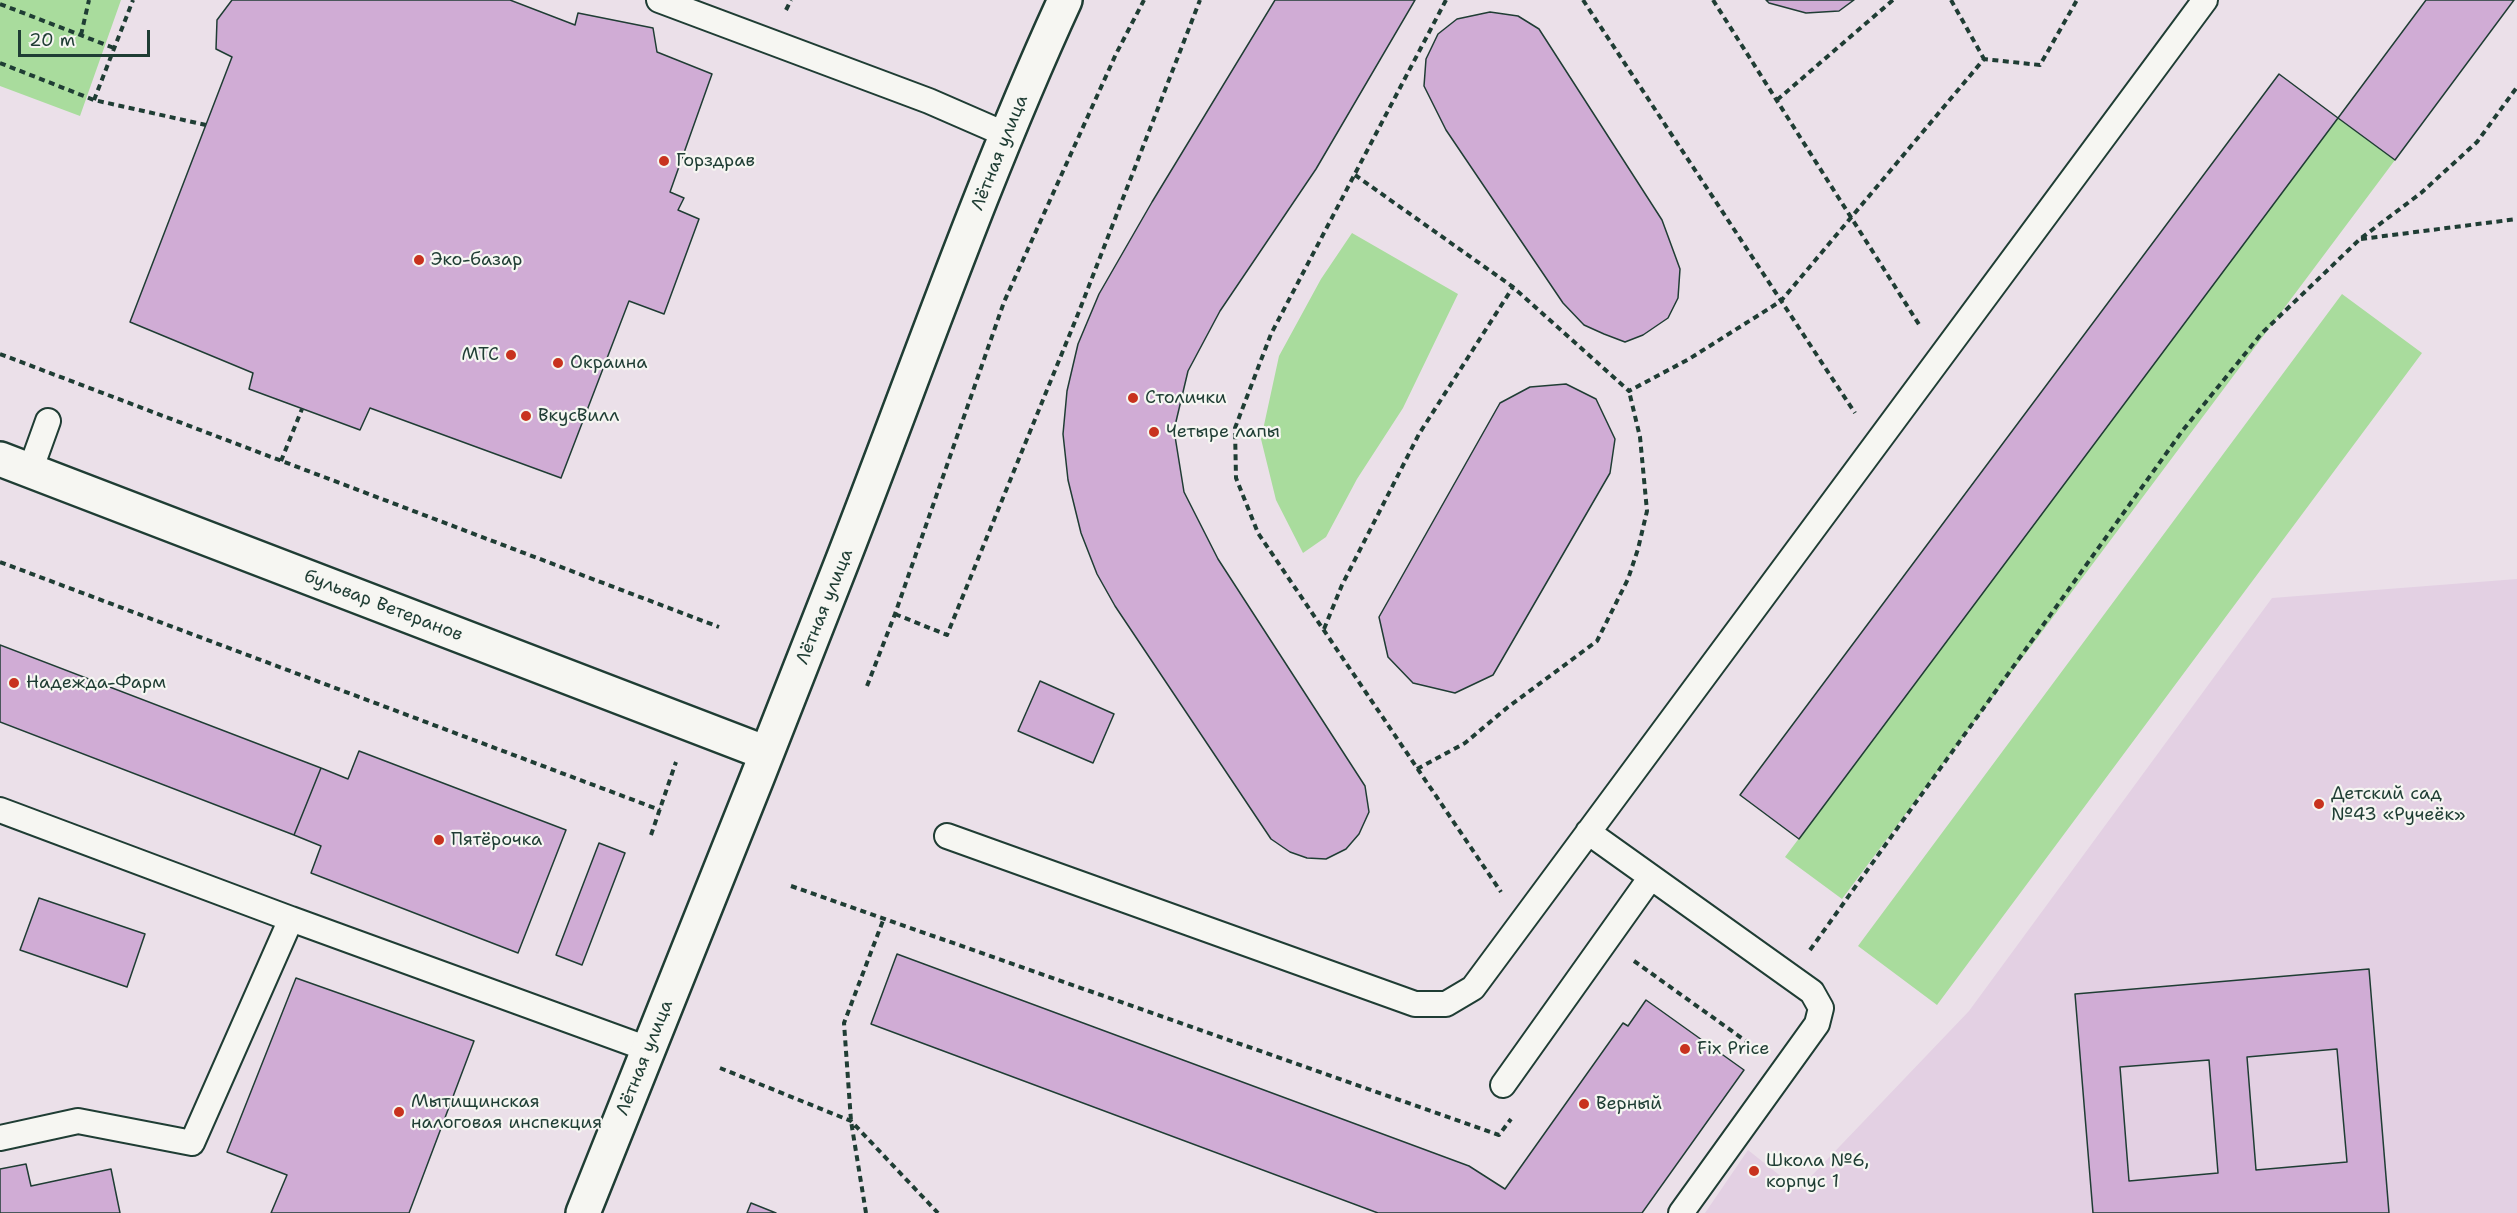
<!DOCTYPE html>
<html>
<head>
<meta charset="utf-8">
<style>
  body { margin:0 }
  #map { position:relative; width:2517px; height:1213px; overflow:hidden; background:#ebe0e9; font-family:"Shantell Sans",sans-serif }
  canvas { display:block }
  .scale { position:absolute; left:18px; top:30px; width:132px; height:27px; box-sizing:border-box; border:3px solid #1f3d34; border-top:0; padding-left:8px; font-size:18px; line-height:21px; white-space:nowrap; color:#1f3d34; -webkit-text-stroke:4px #f6f6f2; paint-order:stroke }
</style>
</head>
<body>
<div id="map">
<canvas width="2517" height="1213"></canvas>
<div class="scale">20 m</div>
</div>
<script>
const c = document.querySelector('canvas').getContext('2d');
c.lineJoin = 'round';
function paint(path, color) { c.fillStyle = color; c.fill(path, 'evenodd'); }
function strokePath(path, color, width, dash) { c.strokeStyle = color; c.lineWidth = width; c.lineCap = dash ? 'butt' : 'round'; c.setLineDash(dash || []); c.stroke(path); }
function write(font, color, halo, rows, align = 'center') {
  c.font = font + ' "Shantell Sans",sans-serif'; c.lineWidth = 4.5; c.setLineDash([]); c.textBaseline = 'middle'; c.strokeStyle = halo; c.fillStyle = color; for (const [text, x, y, turn = 0] of rows) {
    c.save(); c.translate(x, y); c.rotate((+turn || 0) * Math.PI / 180); c.textAlign = isNaN(turn) ? turn : align; if (halo) c.strokeText(text, 0, 0); c.fillText(text, 0, 0); c.restore();
  }
}
const built = new Path2D(`
  M2517,579V1213H1705L1748,1150L1798,1190L1969,1011L2272,598Z`);
const green = new Path2D(`
  M0,0H121L80,116L0,86Z
  M2338,118L2395,160L1842,899L1785,857Z
  M1352,233L1458,294L1403,408L1357,479L1326,537L1303,553L1276,500L1261,439L1279,356L1321,279Z
  M2342,294L2422,353L1937,1005L1858,946Z`);
const building = new Path2D(`
  M232,0H510L575,25L578,13L653,28L657,52L712,74L670,192L684,198L678,210L699,219L664,314L629,301L561,478L370,408L360,430L249,389L253,373L130,322L232,57L216,49L217,20Z
  M1275,0H1415L1316,169L1220,311L1188,371L1174,430L1184,492L1218,559L1365,786L1369,812L1359,834L1346,849L1326,859L1307,858L1290,852L1271,839L1115,606L1097,574L1081,533L1068,480L1063,434L1067,391L1078,344L1099,294L1152,202Z
  M1766,0H1854L1839,11L1806,13L1769,3Z
  M2426,0H2514L2395,160L2338,118Z
  M1490,12L1518,16L1539,29L1662,220L1680,269L1678,298L1668,318L1643,335L1625,342L1604,334L1584,325L1563,303L1446,130L1424,86L1426,59L1438,34L1457,19Z
  M2279,74L2338,118L1799,839L1740,795Z
  M1566,384L1596,399L1615,439L1610,473L1493,675L1455,693L1413,683L1388,657L1379,617L1500,403L1530,387Z
  M0,645L321,768L294,835L0,722Z
  M1040,681L1114,714L1093,763L1018,731Z
  M359,751L566,830L518,953L311,873L321,846L294,835L321,768L348,779Z
  M599,843L625,853L582,965L556,955Z
  M39,898L145,934L127,987L20,950Z
  M897,954L1469,1166L1505,1189L1623,1023L1628,1026L1646,1000L1744,1070L1642,1213H1378L871,1024Z
  M2369,969L2389,1213H2093L2075,994ZM2337,1049L2347,1162L2256,1170L2247,1057ZM2209,1060L2218,1173L2129,1181L2120,1067Z
  M296,978L474,1041L409,1213H271L287,1175L227,1152Z
  M26,1164L31,1186L111,1169L120,1213H0V1169Z
  M751,1203L776,1213H747Z`);
const path = new Path2D(`
  M1446,0L1271,334L1235,428L1236,478L1258,533L1501,892
  M1583,0L1855,413
  M1713,0L1920,326
  M1951,0L1984,59
  M0,4L114,48
  M786,10L791,0
  M81,35L89,0
  M0,63L94,100L206,125
  M94,100L133,0
  M1777,100L1893,0
  M1355,175L1513,287L1629,391L1689,359L1781,301L1984,59L2040,65L2077,0
  M2361,239L2517,219
  M0,354L719,627
  M281,461L302,409
  M0,562L660,810
  M895,614L947,635L1078,314L1200,0
  M1324,629L1342,585L1419,434L1513,287
  M867,686L895,614L1004,302L1116,54L1144,0
  M1417,769L1465,743L1508,707L1597,641L1628,579L1638,549L1647,511L1640,437L1629,391
  M651,835L676,762
  M791,886L1499,1135L1511,1119
  M1810,950L2183,430L2262,333L2360,239L2421,193L2477,142L2517,87
  M1634,961L1757,1049
  M720,1068L851,1121L938,1213
  M866,1213L851,1121L844,1023L884,918`);
const lane = new Path2D(`
  M659,0L929,101L1007,135
  M30,471L48,421
  M0,810L291,919
  M1588,832L1812,992L1821,1008L1817,1024L1681,1213
  M947,836L1415,1004H1446L1473,988L2205,0
  M1503,1085L1651,877
  M0,1138L78,1121L192,1143L291,919L648,1049`);
const street = new Path2D(`
  M0,459L766,753`);
const secondary = new Path2D(`
  M583,1213C669,998 756,783 840,567C914,378 980,185 1065,0`);
const markers = [
  [664,161,6,"#c8321e"],
  [419,260,6,"#c8321e"],
  [511,355,6,"#c8321e"],
  [558,363,6,"#c8321e"],
  [1133,398,6,"#c8321e"],
  [526,416,6,"#c8321e"],
  [1154,432,6,"#c8321e"],
  [14,683,6,"#c8321e"],
  [2319,804,6,"#c8321e"],
  [439,840,6,"#c8321e"],
  [1685,1049,6,"#c8321e"],
  [1584,1104,6,"#c8321e"],
  [399,1112,6,"#c8321e"],
  [1754,1171,6,"#c8321e"]
];
const streetNames = [
  ["Лётная улица",1000,153,-68],
  ["бульвар Ветеранов",383,606,21],
  ["Лётная улица",825,607,-68],
  ["Лётная улица",645,1058,-68]
];
const poiNames = [
  ["Горздрав",676,161],
  ["Эко-базар",431,260],
  ["МТС",499,355,"right"],
  ["Окраина",570,363],
  ["Столички",1145,398],
  ["ВкусВилл",538,416],
  ["Четыре лапы",1166,432],
  ["Надежда-Фарм",26,683],
  ["Детский сад",2331,794],
  ["№43 «Ручеёк»",2331,815],
  ["Пятёрочка",451,840],
  ["Fix Price",1697,1049],
  ["Мытищинская",411,1102],
  ["налоговая инспекция",411,1123],
  ["Верный",1596,1104],
  ["Школа №6,",1766,1161],
  ["корпус 1",1766,1182]
];
paint(built, '#e3d0e3');
paint(green, '#a9dc9d');
paint(building, '#d0acd5');
strokePath(building, '#1f3d34', 1.5);
strokePath(lane, '#1f3d34', 28);
strokePath(street, '#1f3d34', 38);
strokePath(secondary, '#1f3d34', 38);
strokePath(path, '#1f3d34', 4, [6, 4.5]);
strokePath(lane, '#f6f6f2', 24);
strokePath(street, '#f6f6f2', 33);
strokePath(secondary, '#f6f6f2', 33);
for (const [x, y, r, color] of markers) { const dot = new Path2D(); dot.arc(x, y, r, 0, 2 * Math.PI); c.fillStyle = color; c.fill(dot); strokePath(dot, '#f6f6f2', 2); }
write('18px', '#1f3d34', '#f6f6f2', streetNames);
write('18px', '#1f3d34', '#f6f6f2', poiNames, 'left');
</script>
</body>
</html>
